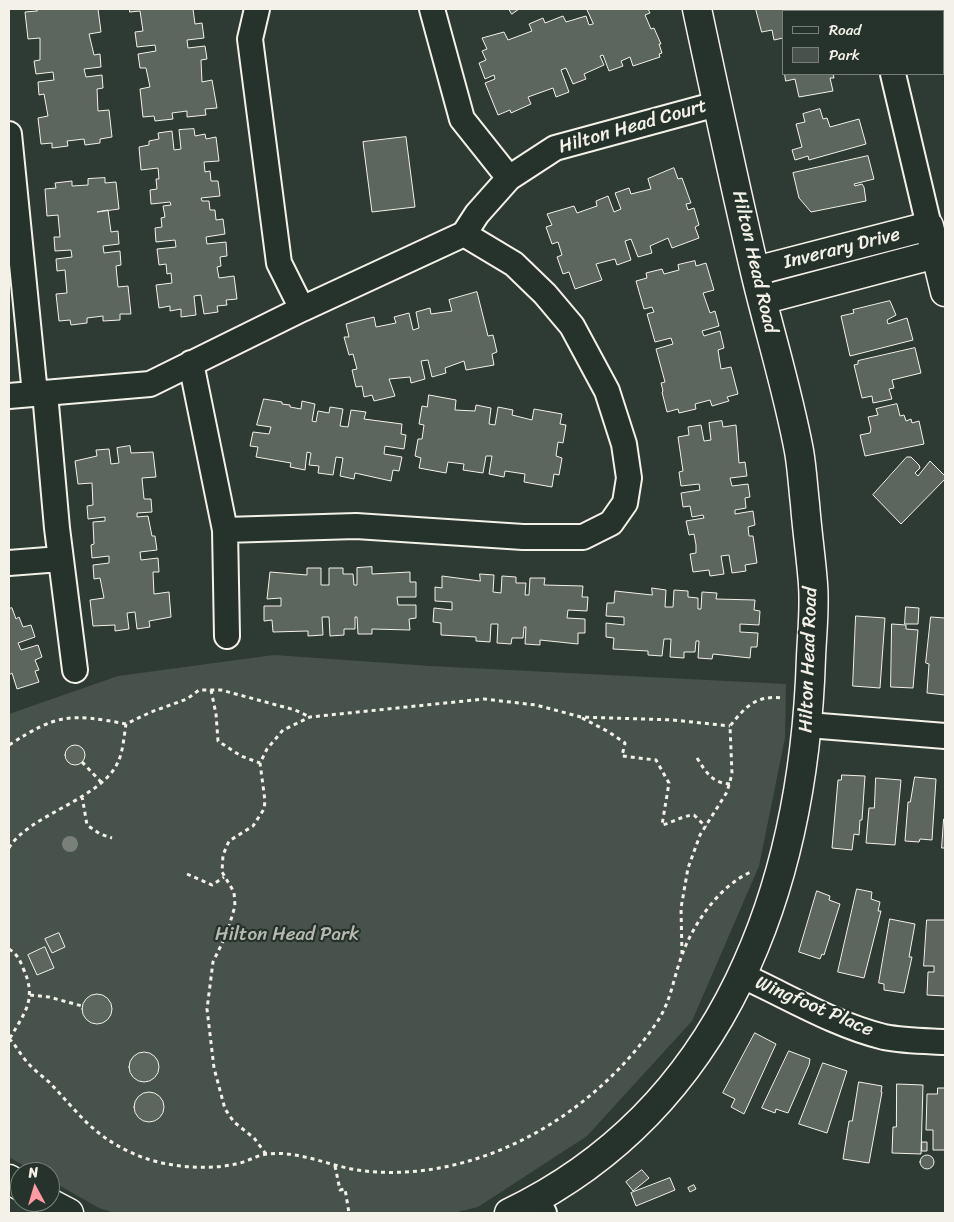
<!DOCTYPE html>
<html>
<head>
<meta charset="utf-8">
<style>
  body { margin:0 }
  #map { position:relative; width:954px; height:1222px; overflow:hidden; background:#2e3b34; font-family:Sriracha,sans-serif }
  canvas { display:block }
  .frame { position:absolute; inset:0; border:10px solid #f4f1e8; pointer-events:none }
  .legend { position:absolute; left:782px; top:10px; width:162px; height:65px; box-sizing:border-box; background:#26332d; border:1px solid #787f78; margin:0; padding:6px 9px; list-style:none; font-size:15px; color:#f4f1e8 }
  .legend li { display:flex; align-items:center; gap:10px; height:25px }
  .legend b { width:25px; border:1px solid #787f78 }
  .north { position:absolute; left:10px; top:1162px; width:50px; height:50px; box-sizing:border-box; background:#26332d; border:1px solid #787f78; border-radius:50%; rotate:354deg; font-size:14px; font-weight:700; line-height:20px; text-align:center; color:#f4f1e8 }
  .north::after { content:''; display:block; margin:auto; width:18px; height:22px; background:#ff9aa2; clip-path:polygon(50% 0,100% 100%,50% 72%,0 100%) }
</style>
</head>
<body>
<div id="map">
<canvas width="954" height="1222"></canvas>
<div class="frame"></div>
<ul class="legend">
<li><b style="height:6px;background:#26332d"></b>Road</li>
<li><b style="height:14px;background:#48524c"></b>Park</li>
</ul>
<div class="north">N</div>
</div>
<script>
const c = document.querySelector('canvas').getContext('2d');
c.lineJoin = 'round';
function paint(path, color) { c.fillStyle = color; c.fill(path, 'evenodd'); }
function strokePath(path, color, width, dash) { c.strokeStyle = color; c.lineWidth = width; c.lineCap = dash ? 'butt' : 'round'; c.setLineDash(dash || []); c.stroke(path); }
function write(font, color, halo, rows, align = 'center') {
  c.font = font + ' Sriracha,sans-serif'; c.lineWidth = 4.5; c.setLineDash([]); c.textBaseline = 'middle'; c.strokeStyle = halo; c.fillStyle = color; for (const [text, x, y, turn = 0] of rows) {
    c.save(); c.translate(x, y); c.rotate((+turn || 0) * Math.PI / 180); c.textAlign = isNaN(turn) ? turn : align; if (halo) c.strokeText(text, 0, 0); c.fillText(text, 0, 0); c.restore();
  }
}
const green = new Path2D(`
  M274,655L430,666L786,684L785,738L759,866L692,1021L587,1136L478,1207L453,1213H115L99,1208L50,1180V1172H35L9,1157V714L118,676Z`);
const building = new Path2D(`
  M36,9H98L101,32L89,34L94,55L100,54L101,67L84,69L86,77L102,75L103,88L97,89L98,111L109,110L112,137L100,139V143L85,145L84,139L67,141L68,146L52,148V143L41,144L38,118L48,116L44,94L39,95L38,82L54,80L53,72L36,74L34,61L40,60V38L28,39L25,12L37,11Z
  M130,9H193L195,24L202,23L204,38L187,40L188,48L205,46L207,59L201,60L202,82L212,80L217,108L205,109L206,115L187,117V111L172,113L173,119L155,121L154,116L143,117L140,89L150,87L146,68H140L138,54L156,51L155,45L137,47L135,32L143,31L140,11L130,12Z
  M509,9H519L512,14Z
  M587,9H648L650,13L645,15L651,29L654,28L661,44H659L662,53L659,54L660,57L633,66L630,57L621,61L623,66L609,71L603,55L600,56L604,65L584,74L586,79L573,84L566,68L561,70L569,92L556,97L553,88L528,97L531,104L511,113L510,110L498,115L485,83L495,79L494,75L485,79L479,63L486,60L482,51L487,49L482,38L504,32L508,40L532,31L529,24L543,18L545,23L563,16L566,22L586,16L589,25L593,24Z
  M756,9H833L783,11V38L774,40L772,30L762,32Z
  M929,9H945V36L943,37V11H929Z
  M785,74H833L834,78H830L833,91L799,97L795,79L786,81Z
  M820,109L823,119L827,118L830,127L859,119L866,144L809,160L808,156L795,160L792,150L802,147L796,124L805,122L803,114Z
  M194,129L195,136L205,134L206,139L216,137L219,161L204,162L205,172L210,171L211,181H218L220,196L201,198L202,201H209L210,210H215L216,220L223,219L225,234L206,237L207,244L226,242L227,256L220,257L221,266L217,267L219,278L234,276L237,299L226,300L227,305L217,306L218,312L204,314L201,295L194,296L196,315L181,317V309L170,311V306L159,308L156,285L172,283L171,273L167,274L166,264L159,265L157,249L176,247L175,240L156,242L155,228L162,227L161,218L165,217L163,206L171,205L170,202L151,204L150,190L157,189L156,179H159L158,168L141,170L139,147L149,145V141L159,139L158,133L172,131L174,150L181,149L179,130Z
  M406,137L415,207L372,212L363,142Z
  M868,156L874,179L854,184L855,186L862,184L864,187L866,201L811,212L799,198L793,173Z
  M674,168L678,179L682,178L691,203L686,204L688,210L694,208L699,225L695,227L699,238L672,248L668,238L650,246L652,253L638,257L631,239L625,241L631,260L617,265L615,259L596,264L602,280L575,289L569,272L563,274L557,257L562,255L558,242L552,244L546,227L552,225L547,214L574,206L577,213L597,206L596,201L608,196L614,212L621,209L615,193L629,188L631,194L651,189L648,179Z
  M105,178V183L116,182L119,209L97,212L108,210L111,232L118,231L119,244L103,246L104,253L120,251L121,265L116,266L118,287L128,286L131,314H120V320L103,321V316L87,318V323L71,325L70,320L59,321L56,294L67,293L65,270L57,271L56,259L72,257L71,250L55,251L54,237H60L58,215L47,216L45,189L56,188L55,183L72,181V186L88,185V179Z
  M695,261L696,266L706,263L714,290L703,293L710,313L715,311L719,326L702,331L704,336L720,331L724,348L718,350L721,369L731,367L738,394L727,397L729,401L712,406L710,400L695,404L696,409L679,413L678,409L667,412L662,392L663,391L661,383L665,382L656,349L673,344L671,338L655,342L647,314L654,312L652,307L644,309L636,281L647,278L646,273L662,269L664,274L679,270L678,265Z
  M477,292L488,336L493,335L497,352L492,354L494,365L466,370L464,361L445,368L446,373L432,377L428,360L421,361L425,379L411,383L410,377L389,379L395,396L374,401L372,395L364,397L362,386L356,387L352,370L357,369L353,354L349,355L344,337H349L346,324L374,317L376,327L396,323L394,317L409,313L413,330L419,328L416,312L430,308L431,314L452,311L449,300Z
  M890,301L896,315L887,320L888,324L907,318L913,340L850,356L841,316L854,313L853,310Z
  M915,348L921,373L892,380L894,388L889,389L892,399L873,403L872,396L862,398L854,365L858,364V361Z
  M429,395L456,400L455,410L475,411L476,405L491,408L489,424L495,425L498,407L513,410L512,415L532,420L534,409L562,414L560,424L566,425L563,443L558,442L556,456L562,458L559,475L554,474L552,487L524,482L525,474L505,471L504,477L489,474L492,456H486L483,473L463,470L464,464L448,462L446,473L419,468L421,458L415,456L418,439H422L424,425L419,424L422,406L427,407Z
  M264,399L282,402V404L290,405V407L301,409L302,401L315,404L312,421L316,422L318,411L329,413L330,407L343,409L340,426L348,427L351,410L366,412L364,419L402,424L401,434L406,435L404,449L385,446L384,454L402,457L399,471L393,470L391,481L355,473L354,479L340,476L343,458L336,457L333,475L318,473L319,466L309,465L311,453L307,452L305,470L290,467L291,463L256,457L258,447L250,446L253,432L269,434L271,427L257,425Z
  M897,404L900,416L904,415L906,421L911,419L912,423L919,421L924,444L865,456L860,435L870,433L871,429L868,417L878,415L876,409Z
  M722,421L723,427L736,425L739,463L745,462L747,476L730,478L732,486L748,484L750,497L745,498L746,508L735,510V514L753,511L755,525L748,527L749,536H753L757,563L745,565L746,571L732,573L729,555L721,556L724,574L710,576L709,570L693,572L690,554L696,553V545L694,534L689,535L686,521L704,518L703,515L692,517L690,506L683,507L681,493L700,490L699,484L681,486L679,472L683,471L678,437L689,435L688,427L701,425L704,441L711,440L709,423Z
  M130,446L131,453L153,452L156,477L142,478L144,499H151L152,512L137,513V517L148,516L152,536H155L157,550L140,552L141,560L158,558L159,572H153L154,594L169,592L171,617L149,621L150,627L137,629L135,612L127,613L129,629L115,631V625L93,626L90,600L104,598L100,578L94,579L93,565L109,563V556L92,558L91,545L94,544L93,522L105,521V517L88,519L87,506L93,505L92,483L78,484L75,461L97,456L96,450L109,449L111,464L119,463L117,448Z
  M907,457H911L919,465L920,468L915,473L918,476L930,461L945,476V479L901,524L873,495Z
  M372,567V574L410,572V582H416V597H397L398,605H416V618L409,619L410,630L372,629V634H358L357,617H355V629H344V635L330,636L329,617H322L323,635L308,636V631L273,632L272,620L264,621V606H281V598L267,599L270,572L307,575V568H321V585H329V568H343V574H353L354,585H357V568Z
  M480,574L494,575L493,592L501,593L502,576L516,577V583H526L525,595H529L530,578H545L544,585L583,586L582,597H588L587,611L568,610L567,618L585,619V633H578V644L540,640V645L525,644L526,627H524L523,638H512L511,644L497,643L498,624H491L490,642L476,641V637L441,635V623L433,622L434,608L452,610V602L435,601V587L442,588V576L480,581Z
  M652,588L666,590L665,607H673L674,590L688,591V597L698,598V609H701L702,592L717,593L716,599L755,600L754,610L760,611L759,625L740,624V632L758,633L757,647H751L750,658L713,654L712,659L698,658L699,641H696L695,652H684V658L670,657L671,639H664L662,656L648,655V651L613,649L614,638L606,637V623L624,625V617L606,616L607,603H614L615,591L652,595Z
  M906,607L919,608L918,624H905Z
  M12,608L16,619L19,617L23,627L31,625L35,637L18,643L21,650L38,645L42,657L35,660L39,670L35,671L39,682L17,689L12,673L9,675V609Z
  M856,616L885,618L880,688L853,686Z
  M931,617L945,618V695L927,693L929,664L926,663Z
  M892,624L906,625V629L918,630L913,688L891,687Z
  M65 755a10 10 0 1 1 20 0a10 10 0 1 1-20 0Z
  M842,775L865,776L862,820H860L859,835L854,834L852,850L832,848L838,780H841Z
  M915,777L936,779L932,840L920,839L919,842L905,841L908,802H910Z
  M876,778L901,780L895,845L866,843L869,808H874Z
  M944,819H945V848H942Z
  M857,889L872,892L871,899L880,902L878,911H881L864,978L838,972Z
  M817,891L830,896L829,900L840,904L824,955L822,954L820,959L799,952Z
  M890,919L915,924L909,957H912L904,993L884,990V984L879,983Z
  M927,920H945V996L927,995L928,972H934V966H924Z
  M59,933L65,947L52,953L45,939Z
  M45,947L54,968L37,975L28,955Z
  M82 1009a15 15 0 1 1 30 0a15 15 0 1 1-30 0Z
  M755,1033L776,1044L744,1114L731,1107L735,1099L723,1093Z
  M789,1051L810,1059L809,1065L788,1113L776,1109L775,1113L762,1108Z
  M129 1067a15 15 0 1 1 30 0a15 15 0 1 1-30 0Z
  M823,1063L847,1071L827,1133L799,1124Z
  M859,1082L882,1086L881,1092H882L869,1163L843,1159L849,1121H852Z
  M897,1084L923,1085L921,1154L892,1153L893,1127H896Z
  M938,1088H945V1150H933V1130H926L927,1094H937Z
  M134 1107a15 15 0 1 1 30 0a15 15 0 1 1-30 0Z
  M922,1142H927V1151H922Z
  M920 1162a7 7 0 1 1 14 0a7 7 0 1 1-14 0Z
  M642,1170L649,1178L633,1191L626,1182Z
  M670,1178L675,1190L636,1206L631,1193Z
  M694,1185L696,1189L690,1192L688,1188Z`);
const path = new Path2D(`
  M211,690L216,714L218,741L241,756L260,763
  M582,718L609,732L625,743L622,756L656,760L669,783L662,825C674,822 681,816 694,815L706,827
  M9,745C57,714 70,713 126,724
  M697,758C706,772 712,783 730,784
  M82,762L102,783
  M82,796L87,825L100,834L112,838
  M9,848C28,815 102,799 118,762C123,752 124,736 126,724L151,712L187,699L199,690H221L295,710L310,717
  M187,874L212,885L224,877
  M9,949C16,953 20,960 23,968C37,998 26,1011 10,1038
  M682,954L681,908L688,868L700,835L727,792L732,774L730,726C746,706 756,695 783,698
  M30,995L49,997L82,1006
  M9,1039C14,1042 21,1056 28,1063C34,1070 42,1076 49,1082C77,1111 91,1134 130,1152C161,1167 203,1171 236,1164C247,1162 257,1155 268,1154C300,1150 333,1168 365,1171C478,1183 592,1116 655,1025C671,1003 673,979 682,955C694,922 721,884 753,871
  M266,1154L254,1138L234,1122L225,1109L214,1068L207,1009L213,962L227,933L235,906L234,892L222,872L223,855L229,841L253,826L264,809L265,801L260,763L267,749L283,730L310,717L484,699L536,705L581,717L673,720L730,726
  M335,1166L340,1190L345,1189L349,1213`);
const street = new Path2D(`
  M257,9L250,39L279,263L302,309
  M432,9L462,119L509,178
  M878,9L879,11
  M893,74L929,226
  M9,134L35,394
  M464,234L477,214L509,178L555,148L717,104
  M191,363L225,530L227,636
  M45,393L57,528L75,670
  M9,396L150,384L302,309L464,234
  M225,530L356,526L523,537H583L611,523L625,503L629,478L624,444L607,391L572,326L545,294L514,264L464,234
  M9,563L60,559
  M808,725L945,736
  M743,976C789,997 835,1025 884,1037C904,1041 925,1041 945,1042
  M536,1199L544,1213`);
const secondary = new Path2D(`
  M755,271L929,226L945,292
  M762,300L936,254
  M9,1179L20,1186
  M48,1202L69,1213
  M509,1213C727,1108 804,884 811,657C812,633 815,608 813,584C811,557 807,531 805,504C803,487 802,468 799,451C788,392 770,334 756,276C735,187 716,98 697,9`);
const trees = [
  [70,844]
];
const streetNames = [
  ["Hilton Head Court",633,127,-16],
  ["Inverary Drive",842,249,-14],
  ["Hilton Head Road",754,262,77],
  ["Hilton Head Road",809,660,-88],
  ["Wingfoot Place",814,1007,23]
];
const parkNames = [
  ["Hilton Head Park",287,935]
];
paint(green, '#48524c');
paint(building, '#5c655e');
strokePath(building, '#f4f1e8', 1);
strokePath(street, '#f4f1e8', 28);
strokePath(secondary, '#f4f1e8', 31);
strokePath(path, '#f4f1e8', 3, [4, 4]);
strokePath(street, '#26332d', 24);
strokePath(secondary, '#26332d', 28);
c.fillStyle = '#7a8079';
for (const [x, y] of trees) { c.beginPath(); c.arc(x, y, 8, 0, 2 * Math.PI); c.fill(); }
write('19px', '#f4f1e8', '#26332d', streetNames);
write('19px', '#b8b9b1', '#26332d', parkNames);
</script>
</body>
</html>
